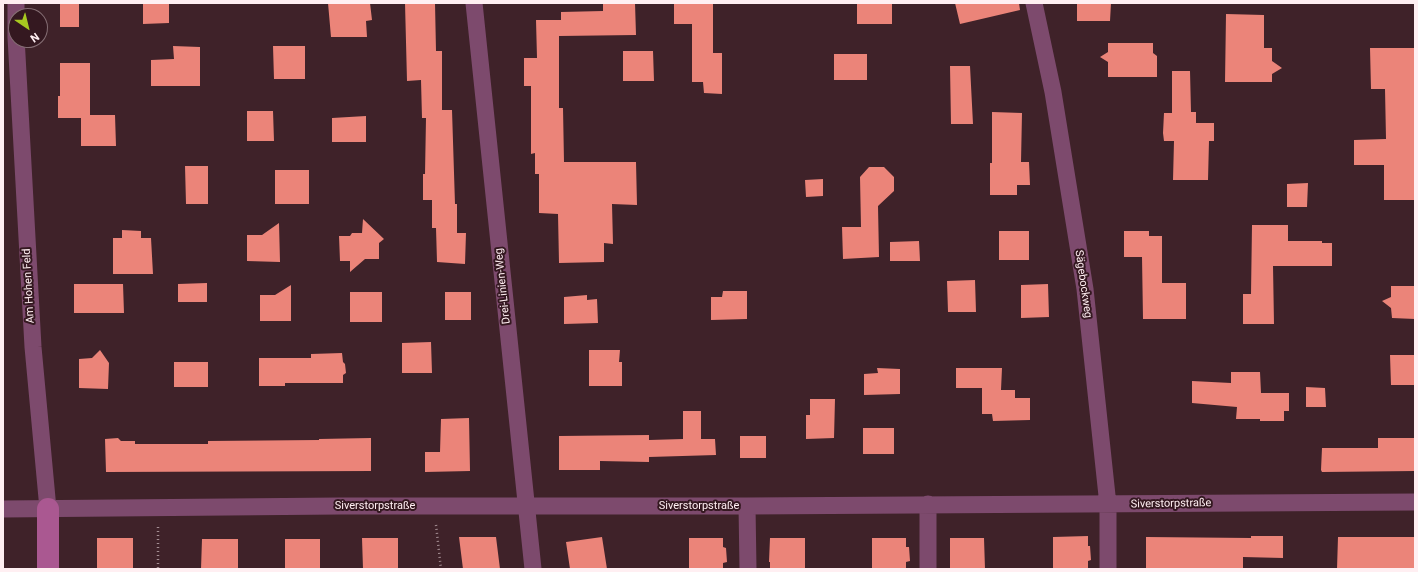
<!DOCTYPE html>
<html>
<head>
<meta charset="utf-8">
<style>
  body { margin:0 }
  #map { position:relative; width:1418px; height:572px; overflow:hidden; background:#3f2229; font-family:Roboto,sans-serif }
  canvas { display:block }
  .frame { position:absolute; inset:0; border:4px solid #ffeff2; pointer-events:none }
  .north { position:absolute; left:8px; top:8px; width:40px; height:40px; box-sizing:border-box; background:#341820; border:1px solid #856e74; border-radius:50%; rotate:145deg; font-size:11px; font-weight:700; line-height:16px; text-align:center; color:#ffeff2 }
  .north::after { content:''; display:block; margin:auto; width:14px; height:18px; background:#a7c820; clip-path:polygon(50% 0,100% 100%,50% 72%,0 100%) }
</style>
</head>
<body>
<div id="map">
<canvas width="1418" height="572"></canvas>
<div class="frame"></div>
<div class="north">N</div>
</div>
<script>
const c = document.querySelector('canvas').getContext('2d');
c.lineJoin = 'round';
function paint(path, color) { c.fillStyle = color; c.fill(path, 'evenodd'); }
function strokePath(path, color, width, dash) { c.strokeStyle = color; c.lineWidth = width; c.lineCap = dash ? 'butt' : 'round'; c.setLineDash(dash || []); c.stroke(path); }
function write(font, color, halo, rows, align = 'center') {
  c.font = font + ' Roboto,sans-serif'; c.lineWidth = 4; c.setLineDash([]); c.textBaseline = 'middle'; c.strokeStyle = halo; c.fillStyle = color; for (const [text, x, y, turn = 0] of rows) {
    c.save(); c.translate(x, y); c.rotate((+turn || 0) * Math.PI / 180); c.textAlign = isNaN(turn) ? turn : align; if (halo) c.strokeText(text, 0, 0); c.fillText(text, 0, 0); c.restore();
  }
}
const building = new Path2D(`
  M60,3H79V27H60Z
  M143,3H169V23L143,24Z
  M328,3H370L372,20L366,21L367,37H331Z
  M405,3H435L436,51H442V110H452L455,204H457V233H466L465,264L437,262L436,228H432V200H423V174H425L426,118H422L421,80L407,81Z
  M603,3H635L636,35L559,36V108H563L564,162H636L637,205L612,204L613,244L604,243V262L559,263L558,214L539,213V174H535V153L531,154V86H524V58H537L536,20H561V12L603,11Z
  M674,3H713V53H722V94L704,93L703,82H692V24H674Z
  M857,3H892V24H857Z
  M955,3H1019L1020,10L960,24Z
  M1077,3H1111L1110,21H1077Z
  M1226,14L1264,15V48H1272V61L1282,68L1272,74V82H1225Z
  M1108,43H1153V53L1157,56V77H1108V62L1100,57L1108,52Z
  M173,46L200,47V86H151V60L174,59Z
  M273,46H305V79H274Z
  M1370,48H1415V200H1384V165H1354V140L1386,139L1385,89H1371Z
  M623,51H653L654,81H623Z
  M834,54H867V80H834Z
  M60,63H90V115H115L116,146H81V118H58V96H60Z
  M950,66H970L973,124H951Z
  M1172,71H1190L1191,112H1196V123H1214V141H1209L1208,180H1173L1174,141H1164L1163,133L1164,113H1172Z
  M247,111H273L274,141H247Z
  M992,112L1022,113L1021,162H1029L1030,185H1017V195H990V163H992Z
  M366,116V142H332V118Z
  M185,166H208V204H186Z
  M869,167H884L894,177V191L878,206L879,257L843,259L842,227H861L860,177Z
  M275,170H309V204H275Z
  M823,179V196L806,197L805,180Z
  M1308,183L1307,207H1287V184Z
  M363,219L384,239L379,243V259H365L350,272V261H340L339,236H350L352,233H362Z
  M279,223L280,262L247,261V235H262Z
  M1252,225H1288V241H1322V243H1332V266H1273L1274,324H1243V294H1251Z
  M122,230L141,231V238H151L153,274H113V238H122Z
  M999,231H1029V260H999Z
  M1124,231H1149V236H1162V283H1186V319H1143L1142,257H1124Z
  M919,241L920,261H890V242Z
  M975,280L976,312H948L947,281Z
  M207,283V302H178V284Z
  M74,284H123L124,313H74Z
  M1048,284L1049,317L1021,318V285Z
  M291,285V321H260V295H275Z
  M1391,286H1415V319L1392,318L1391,308L1382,301L1391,297Z
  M723,291H747V319L711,320V297H722Z
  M350,292H382V322H350Z
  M445,292H471V320H445Z
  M587,295V300L597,299L598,323L564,324V297Z
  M431,342L432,373H402V343Z
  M100,350L109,363L108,389L79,388V359L92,358Z
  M589,350H620L619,362H622V386H589Z
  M342,353L343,362L345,364L346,373L343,375V383H285V386H259V358H311V354Z
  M1390,355H1415V385H1391Z
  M174,362H208V387H174Z
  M877,368L900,369V394L864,395V374L878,373Z
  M956,368H1002L1001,390H1015V398H1030V420L993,421L992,414H982V388H956Z
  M1231,372H1260L1261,393H1289V411H1284V421H1260V419H1236L1237,407L1192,403V381L1231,383Z
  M1306,387L1325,388L1326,407H1306Z
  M810,399H835L834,438L806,439V415H810Z
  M683,411H701V439H715L716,455L649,457V462L600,461V470H559V436L649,435V440L683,439Z
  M469,418L470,471L425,472V452H440L441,419Z
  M863,428H894V454H863Z
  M740,436H766V458H740Z
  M118,438L121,441H135V444H208V441L319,440V439L371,438V471L106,472L105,439Z
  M1378,438H1415V471L1322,472L1321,470L1322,448H1378Z
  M1088,536V546H1090L1091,560L1088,561V569H1053V537Z
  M1251,536H1283V558L1243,557V569H1146V537L1251,538Z
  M459,537H496L500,569H463Z
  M602,537L607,569H570L566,542Z
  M1338,537H1415V569H1337Z
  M97,538H133V569H97Z
  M362,538H398V569H363Z
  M689,538H723V547L726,548L727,562L723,563V569H689Z
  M770,538H805V569H770V562H769Z
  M872,538H906V547H909L910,561L906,562V569H872Z
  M950,538H984L985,569H950Z
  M202,539H238V569H201Z
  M285,539H320V569H285Z`);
const path = new Path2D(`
  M436,525L441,569
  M158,527V569`);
const street = new Path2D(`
  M16,3V37L33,347L48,509
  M474,3L533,569
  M1034,3L1053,92L1085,289L1108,505V569
  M928,504V569
  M747,506L748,569
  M3,509L340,506H747L1415,502`);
const secondary = new Path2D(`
  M48,509V569`);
const streetNames = [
  ["Sägebockweg",1083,284,82],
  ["Am Hohen Feld",29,286,-93],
  ["Drei-Linien-Weg",503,286,-96],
  ["Siverstorpstraße",1171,504,-1],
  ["Siverstorpstraße",375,506],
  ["Siverstorpstraße",699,506]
];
paint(building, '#eb8479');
strokePath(path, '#a38d92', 2.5, [1, 3]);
strokePath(street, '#7d4a6d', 17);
strokePath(secondary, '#aa5891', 22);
write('11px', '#ffeff2', '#341820', streetNames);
</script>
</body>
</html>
